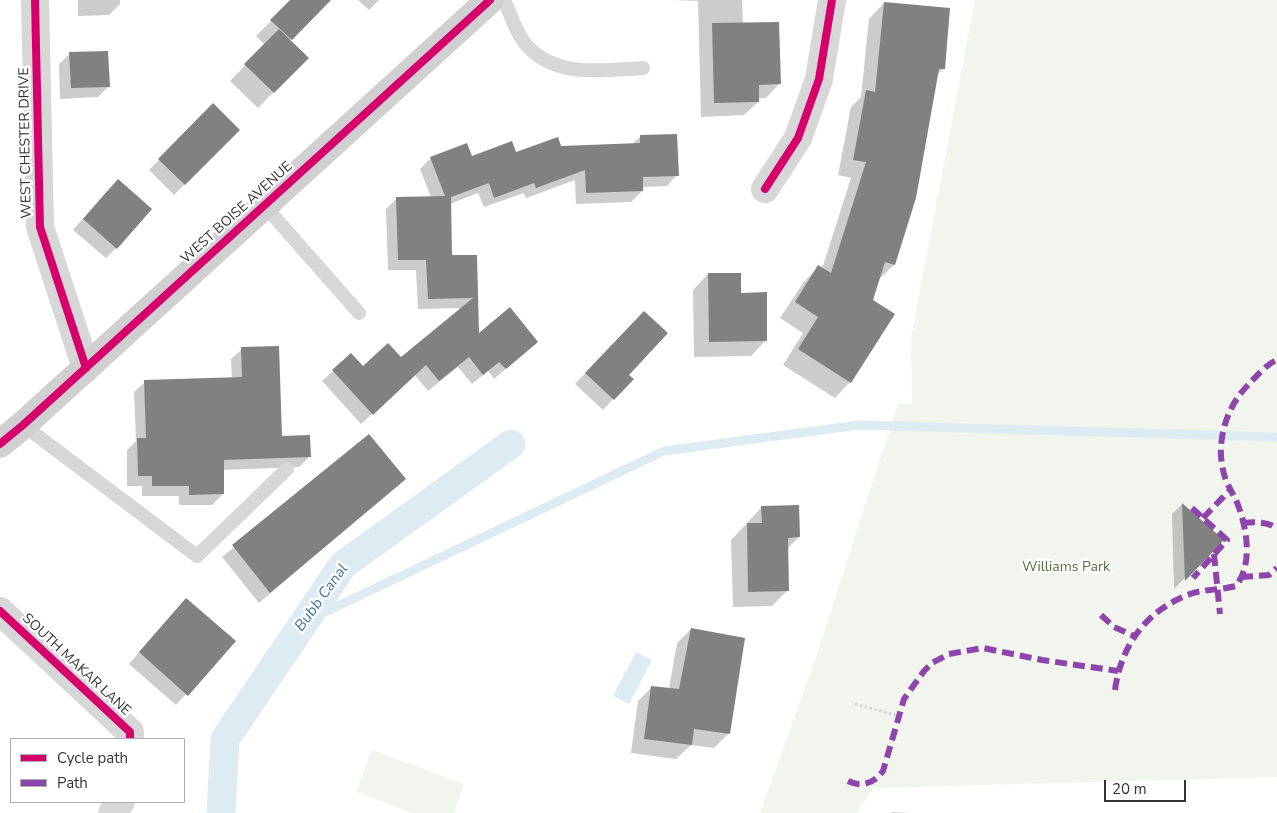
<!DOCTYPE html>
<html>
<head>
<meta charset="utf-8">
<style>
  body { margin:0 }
  #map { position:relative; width:1277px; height:813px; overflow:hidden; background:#fff; font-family:"Nunito Sans",sans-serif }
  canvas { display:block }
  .legend { position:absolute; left:10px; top:738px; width:175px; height:65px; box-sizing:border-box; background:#fff; border:1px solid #adadad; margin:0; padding:6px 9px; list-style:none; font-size:15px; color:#333 }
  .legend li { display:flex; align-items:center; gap:10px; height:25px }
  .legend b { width:25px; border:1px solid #adadad }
  .scale { position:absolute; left:1104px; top:780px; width:82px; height:22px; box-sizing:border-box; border:2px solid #333; border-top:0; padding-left:6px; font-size:15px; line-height:18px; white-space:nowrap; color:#333; -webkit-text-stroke:4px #fff; paint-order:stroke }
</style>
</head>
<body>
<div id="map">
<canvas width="1277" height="813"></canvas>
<ul class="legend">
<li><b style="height:6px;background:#d6006c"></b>Cycle path</li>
<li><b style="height:6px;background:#8e44ad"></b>Path</li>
</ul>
<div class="scale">20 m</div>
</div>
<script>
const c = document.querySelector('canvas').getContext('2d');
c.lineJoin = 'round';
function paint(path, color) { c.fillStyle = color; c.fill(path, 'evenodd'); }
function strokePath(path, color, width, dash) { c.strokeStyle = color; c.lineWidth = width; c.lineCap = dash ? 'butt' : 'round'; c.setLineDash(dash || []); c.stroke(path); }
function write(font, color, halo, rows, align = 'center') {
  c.font = font + ' "Nunito Sans",sans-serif'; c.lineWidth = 5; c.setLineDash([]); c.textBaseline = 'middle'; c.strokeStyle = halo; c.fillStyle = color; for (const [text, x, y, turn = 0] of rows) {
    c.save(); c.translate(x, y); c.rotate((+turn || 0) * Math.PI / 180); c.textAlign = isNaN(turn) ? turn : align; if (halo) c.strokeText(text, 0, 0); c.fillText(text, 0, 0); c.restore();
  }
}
const green = new Path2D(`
  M975,0H1277V777L873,788L857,813H760L814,663L898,404H912L911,338Z
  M372,750L464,784L454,813H413L356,792Z`);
const water = new Path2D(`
  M636,652L652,660L629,704L613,696Z`);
const shadow = new Path2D(`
  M78,0H120V4L109,15L78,16Z
  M292,0H329L289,41L307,58L258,108L230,81L265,45L256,36Z
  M358,0H379L369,10Z
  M674,0H742L743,24L779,84L766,98H758V102L744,115L701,117L698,1Z
  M884,3L943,69L937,75L894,265L878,280L850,382L835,398L783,365L803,333L780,318L803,283L818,267L822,269L851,178L838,175L851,107L861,97L869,19Z
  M70,54L108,87L98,97L60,99L59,64Z
  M213,105L238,130L174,195L149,170Z
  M641,136L677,175L667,186L642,187V191L631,202L576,204L575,180L526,198L524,193L484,207L478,193L450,204L451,257L476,256L478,336L537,342L494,379L488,371L472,384L458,367L428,391L415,375L361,424L322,381L333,371L363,368L401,359L462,308L418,309L416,270H388L386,209L397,198L431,197L420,169L431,158H471L560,147L632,144Z
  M107,191L116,248L106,258L73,230Z
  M708,274L766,340L751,356L694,357L693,290Z
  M633,323L613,399L603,410L575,384Z
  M242,349L281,437L309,457L299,467L222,470L223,494L212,505H179V496H142V486H127V450L136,441L134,392L145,382L232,379L231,359Z
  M369,436L404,479L259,603L222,557Z
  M1182,504L1222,540L1174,589L1172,514Z
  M762,507L799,537L787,549L788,590L772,606L733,607L731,540Z
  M176,610L234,641L176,705L129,664Z
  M691,629L728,734L714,748L691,745L676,759L631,753L638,701L652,687L669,689L677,643Z
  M892,812L910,813H891Z`);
const stream = new Path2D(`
  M323,613L664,451L859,425L1277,437`);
const canal = new Path2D(`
  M221,813L225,739L343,565L511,444`);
const building = new Path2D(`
  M290,0H331L292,40L270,20Z
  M884,2L950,8L945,69H939L916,198L895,265L885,262L873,300L895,314L851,383L798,349L818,317L795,302L818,265L831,273L866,162L853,160L866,90L875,92Z
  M779,22L781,84L759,85V102L714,103L712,23Z
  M279,29L309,58L274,93L244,64Z
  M108,51L110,87L71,88L69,52Z
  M213,103L240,130L185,185L158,159Z
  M677,134L679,176L643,177V191L586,193L585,170L536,188L534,183L494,198L489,183L451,197L452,255H477L479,333L510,307L538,342L506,369L499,362L483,375L469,357L439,381L426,365L373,415L332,370L351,353L363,366L388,343L401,357L473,298L428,299L426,260H398L396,197L445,196L430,157L467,143L472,156L512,141L516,152L558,137L561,146L640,143V135Z
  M118,179L152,209L117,249L83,219Z
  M708,273H741V293L767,292V341L709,342Z
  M644,311L668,333L629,375L634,379L614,400L585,373Z
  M279,346L282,436L310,435L311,457L224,460V494L189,495V486H152V476H138L137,438H146L144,380L242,377L241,347Z
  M369,434L406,479L270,593L232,545Z
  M1182,503L1224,540L1185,581Z
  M799,505L800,537L788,538L789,591L748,592L747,523H762L761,506Z
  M186,598L236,641L188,696L139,652Z
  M691,628L745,638L730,734L694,729L692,745L644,739L651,686L679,689Z`);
const path = new Path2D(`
  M855,704L899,716`);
const lane = new Path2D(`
  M504,0C511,15 517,36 529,48C559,78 604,70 643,68
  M264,205L359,313
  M23,425L197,556L287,469`);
const street = new Path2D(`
  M35,0L40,227L86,368
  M765,189L798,138L819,79L832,0
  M0,611L130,732V739
  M112,813L121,802`);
const secondary = new Path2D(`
  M0,444L23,425L490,0`);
const quiet = new Path2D(`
  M1192,508L1227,540L1193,578
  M1203,518L1229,491
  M1243,523C1253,522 1269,521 1277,529
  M1214,554L1220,614
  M1241,577L1269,575L1277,568
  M1101,615L1114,627L1134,636
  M1115,690C1121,645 1147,610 1190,594C1204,589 1221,590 1236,586C1253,564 1247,529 1238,505C1233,492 1226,485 1223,470C1216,440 1227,406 1248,385C1256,377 1266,364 1277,360
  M848,781C862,788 874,783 883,771L904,699L924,671L932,663L949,654L983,648L1042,660L1118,671`);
const cycleway = new Path2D(`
  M35,0L40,227L86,368
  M765,189L798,138L819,79L832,0
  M0,444L23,425L490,0
  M0,611L130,732V739`);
const streetNames = [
  ["WEST CHESTER DRIVE",26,143,-91],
  ["WEST BOISE AVENUE",237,213,-42],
  ["SOUTH MAKAR LANE",76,665,43]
];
const parkNames = [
  ["Williams Park",1066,568]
];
const waterNames = [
  ["Bubb Canal",322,598,-54]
];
paint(green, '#f1f5ed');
paint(water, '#ddebf3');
paint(shadow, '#0003');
strokePath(stream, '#ddebf3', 9);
strokePath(canal, '#ddebf3', 29);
paint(building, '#818181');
strokePath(path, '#d6d6d6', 3, [2.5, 2.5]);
strokePath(lane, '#d7d7d7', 14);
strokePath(street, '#d7d7d7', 28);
strokePath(secondary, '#d0d0d0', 28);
strokePath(quiet, '#8e44ad', 6, [12, 6]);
strokePath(cycleway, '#d6006c', 8);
write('14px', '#333', '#fff', streetNames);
write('14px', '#56703f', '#fff', parkNames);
write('italic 15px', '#3f7597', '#fff', waterNames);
</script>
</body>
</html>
